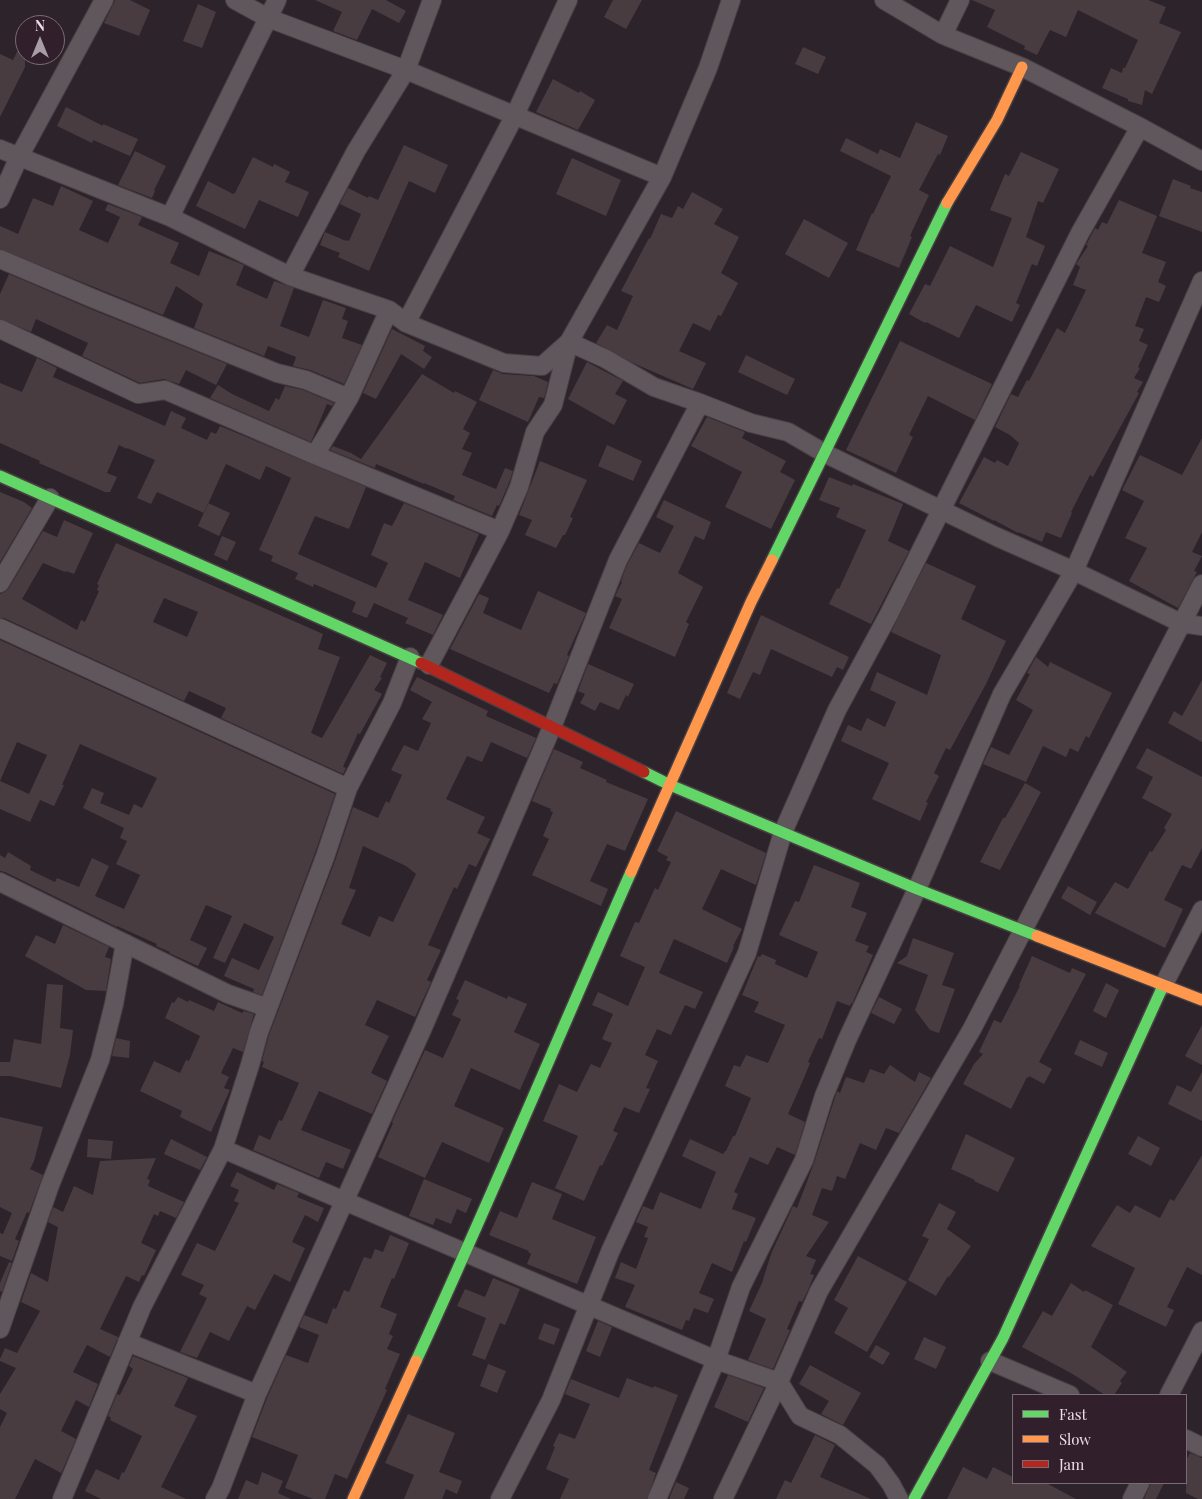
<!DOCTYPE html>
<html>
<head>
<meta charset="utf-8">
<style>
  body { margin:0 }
  #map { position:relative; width:1202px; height:1499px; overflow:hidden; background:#2d232a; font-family:"Playfair Display",serif }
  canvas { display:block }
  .legend { position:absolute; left:1012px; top:1394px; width:175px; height:90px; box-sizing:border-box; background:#311f2b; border:1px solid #7b6b76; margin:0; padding:6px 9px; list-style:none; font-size:15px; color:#ebdee6 }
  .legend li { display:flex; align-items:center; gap:10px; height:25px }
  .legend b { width:25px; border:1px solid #7b6b76 }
  .north { position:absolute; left:15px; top:15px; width:50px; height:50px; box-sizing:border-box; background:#311f2b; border:1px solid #7b6b76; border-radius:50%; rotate:0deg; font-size:14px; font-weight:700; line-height:20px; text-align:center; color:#ebdee6 }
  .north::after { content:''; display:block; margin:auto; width:18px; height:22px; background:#a89da4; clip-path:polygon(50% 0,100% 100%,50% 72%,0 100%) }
</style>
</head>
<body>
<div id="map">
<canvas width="1202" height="1499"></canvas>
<ul class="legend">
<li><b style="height:6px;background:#63d668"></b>Fast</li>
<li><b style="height:6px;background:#ff974d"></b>Slow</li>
<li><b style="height:6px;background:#b3261e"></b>Jam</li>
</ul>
<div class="north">N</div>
</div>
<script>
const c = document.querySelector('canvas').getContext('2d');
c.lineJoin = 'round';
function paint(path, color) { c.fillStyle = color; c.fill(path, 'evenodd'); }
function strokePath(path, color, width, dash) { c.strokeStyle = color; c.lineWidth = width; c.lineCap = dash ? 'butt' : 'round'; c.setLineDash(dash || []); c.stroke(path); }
const building = new Path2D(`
  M115,0H130L150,10L139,36L104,23L113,5Z
  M315,0H386L406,11L399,23L372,9L357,40L333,31L342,12Z
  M613,0H642L626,29L604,17Z
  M972,0H1148L1166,7L1159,23L1181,32L1152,94L1145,90L1142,105L1128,101V99L1102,88L1111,68L1122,73L1123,68H1125L1138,40L1078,10L1066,37L1050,30L1037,55L1024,49L1025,46L987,27L995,10Z
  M198,4L216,12L202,48L183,41Z
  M25,36V67L0,117V54L13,60Z
  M803,47L826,57L818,74L795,64Z
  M553,79L579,93L580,91L595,100L578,130L536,112Z
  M66,107L103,126V124L138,139L130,156L93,140L92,143L57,126Z
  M916,122L948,136L940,155L938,154L919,190L929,195L910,236L912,237L899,268L856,250L872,213L873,214L891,176L840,151L846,138L878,154L880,149L900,158Z
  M404,145L448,165L435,193L409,181L369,271L338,257L340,253L320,245L325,232L346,241V240L349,241L361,214L340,204L348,188L368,198L369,196L378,200Z
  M135,151L166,166L154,190L155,191L152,198L118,185Z
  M1021,152L1059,169L1043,203L1038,201L1026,237L1045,246L1037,266L1032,264L1016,303L1020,305L1012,322L976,305L959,338L926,322L925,323L909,314L925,284L930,286L950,246L993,267L1012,218L990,210L1005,174L1009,176Z
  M253,157L273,167L274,164L290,172L285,182L309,192L298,217L259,200L245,229L196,206L208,181L233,194L235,193Z
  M572,158L621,180L606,216L556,194Z
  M1173,179L1191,186L1190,188L1202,192V232L1159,216Z
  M61,186L93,201L79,230L108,243L120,217L105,210L108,204L142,217L138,225L179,243L170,263L199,276L209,251L244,265L236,285L267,299L274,281L294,288L280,326L309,337L323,300L346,308L342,319L348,321L342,338L362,345L344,384L310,370L293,366L296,357L268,346L264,356L194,328L203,304L176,286L163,315L0,249V226L18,234L33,198L53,206Z
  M692,192L723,209L714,224L739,237L721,273L738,283L721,316L718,315L710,331L693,323L679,351L706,363L693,389L633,363L596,343L607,325L617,330L633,296L621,291L649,238L650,239L661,214L672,218L678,206L683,209Z
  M1119,200L1157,216L1142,253L1166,262L1158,282L1166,286L1159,302L1146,297L1135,326L1144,329L1139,341L1148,345L1138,367L1140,368L1134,378L1143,382L1137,392L1139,393L1093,477L1090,475L1071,512L1072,513L1061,538L1046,532L1042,542L1018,532V533L994,520V521L959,503L984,457L995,463L997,460L1008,466L1019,443L1010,435L995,427L1011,394L1018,397L1027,380L1029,381L1057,328L1065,333L1086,290L1073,285L1080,267L1076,264L1088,246L1086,245L1095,228L1098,230L1102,222L1107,224Z
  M804,219L848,243L829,278L785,254Z
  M9,274L88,308L227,364L216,385L186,370L179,384L164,379L140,383L82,356L88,343L36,319L31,332L0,319V294Z
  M392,329L425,346L423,351L432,357L424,369L401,354L376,399L363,393Z
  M900,341L992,384L975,420L928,396L909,435L913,437L896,473L846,450Z
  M746,355L795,379L787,395L738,372Z
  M37,358L57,368L53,377L165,426L171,411L186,418L181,428L207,440L211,432L216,434L220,426L366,487L349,529L315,516L298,554L376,588L388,563L371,555L384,523L392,526L404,503L479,534L460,578L425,562L408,600L443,615L433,635L405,623L408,618L374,603L367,618L352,612L356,602L314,584L313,587L295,579L298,573L271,561L273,556L259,550L291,478L266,466L260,480L226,464L204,513L157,492L151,504L137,498L155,460L127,448V449L119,445L107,473L117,477L110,492H105L39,463L40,461L0,443V383L22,392Z
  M587,362L623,381L615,394L627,400L614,425L568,399Z
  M493,370L503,374L534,376L548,382L544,398L539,397L528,422L479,400Z
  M422,374L454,393L455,391L477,402L463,429L470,433L462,449L472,453L462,475L496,489L505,468L513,471L509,483L499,506L497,505L492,516L453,500L455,496L424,483V484L376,464L375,468L330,450L333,446L351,453L361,459Z
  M218,385L232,394L269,411L276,398L279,400L285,386L303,390L334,403L332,406L327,404L311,442L210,398Z
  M707,417L745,432L742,438L786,461L780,472L795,480L771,529L725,507L742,472L691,446Z
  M1202,438V532L1192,552L1202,556L1194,571L1197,572L1178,608L1129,581L1147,548L1125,538L1144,501L1122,490L1140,455L1182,475Z
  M607,445L642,461L633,481L598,466Z
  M540,461L587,480L570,517L573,518L565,535H563L561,539L556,548L525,535L532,520L519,515Z
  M829,477L852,486L853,484L903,504L888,541L909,551L871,624L829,604L837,588L839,589L866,530L836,517L840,508L819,500Z
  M0,492L24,502L32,508L0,562Z
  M664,500L711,522L704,540L695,536L678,573L703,587L686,622L689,624L675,657L609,628L622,599L615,596L622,582L621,581L627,565L639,543L660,553L674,526L656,517Z
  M208,503L230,513L219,536L198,526Z
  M64,520L93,533L74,574L66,571L65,572L43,563L22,599L77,630L81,620L85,622L99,591L97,590L99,585L97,584L116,543L323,634L318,649L340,657L311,733L322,738L370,655L387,663L380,677L382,678L374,690L382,694L360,734L358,733L343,767L346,768L343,774L221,718L226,708L189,691L184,701L4,618H0V594L5,592L9,588L43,531L57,537ZM164,598L198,612L187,637L153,622Z
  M222,536L236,542L227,561L214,555Z
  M926,563L976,586L961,619L1006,641L986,684L950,750L946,748L934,773L939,776L926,802L928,803L920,821L872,799L889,763L841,741L848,725L861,731L867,718L885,727L896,702L870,690L877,672L927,695L941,655L891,632Z
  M538,591L586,613L567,655L569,656L557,684L554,683L549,693L450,649L479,594L489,598L483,613L521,630Z
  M761,615L849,657L843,670L837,667L832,677L771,649L760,675L753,672L740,699L727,693Z
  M0,640L335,794L315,853L262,995L253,992L254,989L224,976L232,958L259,970L274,937L244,923L225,963L213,958L232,916L206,905L190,940L207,948L198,966L169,953L170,952L156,946L157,944L117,926V927L5,872L0,871V855L5,858L8,852L31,866L30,870L55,882L57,878L79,887L92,858L109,866L95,896L124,909L140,875L116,864L127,841L120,838L124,828L83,808L92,788L104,793L100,803L129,815L134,804L142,808L157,778L80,744L62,785H64L54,806L40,800L30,822L0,809ZM17,742L47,755L29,794L0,781Z
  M1036,657L1048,667L1050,662L1112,693L1089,738L1086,736L1078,752L1070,748L1066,757L1043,746L1026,782L983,764L991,747L1009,755L1033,710L1016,700L1030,674L1027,673Z
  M588,664L634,684L628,697L626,695L619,710L600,702L595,711L580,703L585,694L578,691Z
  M417,677L488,711L486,716L536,738L527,758L491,742L482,762L467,756L446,799L485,817L477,833L490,839L476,867L469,864L457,889L454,887L428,945L441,950L427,980L431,982L415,1017L377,1000L365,1025L389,1036L371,1073L387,1081L372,1114L319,1091L301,1130L351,1150L343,1169L326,1162L319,1178L253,1150L259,1135L270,1140L279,1120L282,1121L299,1083L262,1067L264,1062L262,1061L269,1035L335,861L353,807L378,818L386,801L389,803L402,775L391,770L404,745L418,751L431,723L422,719L432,702L410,690ZM363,846L406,866L416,874L393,922L379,916L370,937L341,924L356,890L349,888Z
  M1202,680V742L1168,723L1174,711L1182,716Z
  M1147,748L1202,777V848L1191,869L1182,865L1164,900L1183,909L1165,948L1095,913L1115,882L1128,889L1150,851L1152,852L1166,830L1164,828L1172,814L1142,798L1153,777L1136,768Z
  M554,749L583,762L580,768L607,780L606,782L648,799L625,851L607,844L590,881L608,889L601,906L532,875L549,839L543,836L553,812L550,811L551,809L532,801Z
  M1025,783L1041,792L1000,870L980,862L1003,818H1005Z
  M676,811L766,853L756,885L721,869L702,909L742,929L733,946L734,947L727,963L674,939L659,973L703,992L695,1009L685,1005L671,1035L657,1029L645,1055L658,1061L646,1088L650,1089L639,1113L624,1107L613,1131L618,1133L602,1166L600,1165L584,1201L555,1188L578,1136L543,1121L559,1084L577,1092L591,1064L600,1068L612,1043L602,1039L613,1014L592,1005L598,992L628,1006L645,967L620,956L635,922L639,923L655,888L658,890L671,862L666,860L668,857L657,851Z
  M814,865L860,883L851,907L867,913L855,941L869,946L866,952L873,955L852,1004L851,1003L850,1006L837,1001L822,1039L819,1038L808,1062L810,1063L804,1078L788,1114L805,1122L795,1155L777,1147L768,1165L750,1157L734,1192L738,1194L732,1209L756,1218L746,1242L744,1241L732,1272L712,1263L699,1293L714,1299L708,1313L694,1308L689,1321L686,1320L682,1330L625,1307L635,1285L615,1278L621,1262L636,1269L648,1238L644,1237L648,1227L636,1222L643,1206L653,1210L660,1192L701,1209L716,1172L682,1156L690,1139L723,1154L725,1151H726L733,1136H735L751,1098L725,1086L734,1065L740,1067L746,1055L768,1063L785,1025L754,1012L759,1002L742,995L758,956L760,957L762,954L776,960L775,964L807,978L818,952L779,935L795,901L799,902Z
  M1068,886L1097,902L1090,915L1061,898Z
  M63,925L109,947L105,957L111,959L106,991L86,990L25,956L36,935L55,944Z
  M913,938L954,953L942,985L955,989L939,1033L930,1030L915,1010L928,975L897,963L907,956Z
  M1032,956L1070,973L1072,968L1086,974L1039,1062L1052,1069L1044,1084L1029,1076V1078L1027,1077L1011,1109L963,1084L974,1064L983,1054L979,1052L994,1020L1001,1023L1020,986L1019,985Z
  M465,980L507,999L508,996L527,1004L514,1032L540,1044L520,1090L471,1068L454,1106L504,1128L489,1163L442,1142L425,1178L378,1157L393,1123L392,1122L425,1050L443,1058L461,1019L452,1015L459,1000L456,999Z
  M1106,983L1119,990L1106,1018L1093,1011Z
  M47,984L63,985L60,1028L73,1030L70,1055L61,1088L10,1076H0V1062H10L14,1039L41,1044Z
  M178,997L188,1002L189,1000L214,1011L218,1002L242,1013L244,1011L254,1014L243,1052L233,1048L221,1073L229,1077L224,1088L230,1090L211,1132L180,1117L182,1111L140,1091L154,1061L180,1073L186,1060L189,1061L200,1036L165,1018L172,1002L174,1003Z
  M879,997L902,1009L894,1024L871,1013Z
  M1202,1025V1065L1185,1056Z
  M116,1038L130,1041L129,1058L112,1056Z
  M1080,1040L1108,1053L1102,1067L1074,1054Z
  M890,1065L915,1082L919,1072L931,1078L899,1133L886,1128L876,1150L860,1143L845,1179L837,1176L832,1191L822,1188L812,1215L829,1222L806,1256L816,1260L810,1274L814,1275L808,1290L802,1302L799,1301L787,1329L790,1330L773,1369L748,1360L766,1319L749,1311L762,1283L771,1254L793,1206L797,1208L814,1163L837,1091L840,1093L846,1077L864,1083L870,1069L884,1074Z
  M1202,1072V1121L1168,1104L1177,1085L1191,1092Z
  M0,1117L43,1127L34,1161L30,1169L43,1175L29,1213L27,1212L15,1239L19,1241L12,1261L0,1256V1233L3,1234L12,1213L0,1207Z
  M966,1134L1015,1158L998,1192L974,1181L975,1180L951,1169Z
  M1138,1136L1160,1148L1151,1166L1128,1154Z
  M88,1139L113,1141L111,1159L87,1157Z
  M171,1139L207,1157L200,1170L164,1154Z
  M1202,1155V1275L1187,1267L1167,1307L1174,1310L1166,1327L1118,1304L1135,1268L1091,1246L1117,1205L1130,1213L1135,1205L1160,1218L1170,1199L1174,1201Z
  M156,1158L147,1179L150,1180L148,1186L184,1202L176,1218L160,1211L158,1216L154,1214L141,1243L156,1250L144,1276L142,1275L139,1282L126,1276L100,1329L118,1337L110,1357L87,1345L73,1372L98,1384L89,1407L76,1400L61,1431L76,1439L63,1469L61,1473L35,1459L15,1499H0V1427L7,1413L0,1409V1394L16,1368L0,1361V1359L5,1348L17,1353L40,1311L21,1302L31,1273L48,1282L58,1227L48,1222L53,1207L63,1212L74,1186L93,1195L100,1161Z
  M237,1172L274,1190L277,1184L299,1193L297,1197L324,1208L318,1222L305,1215L292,1242L305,1248L290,1282L274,1274L255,1310L247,1306L229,1341L210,1332L197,1358L180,1352L207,1298L199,1294L204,1285L181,1275L197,1243L215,1251L239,1203L234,1201L239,1190L230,1186Z
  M424,1179L472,1199L466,1213L457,1209L451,1224L436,1218L433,1225L409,1216Z
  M532,1182L562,1194L552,1219L596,1237L577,1284L527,1264L531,1254L528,1252L529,1251L489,1235L500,1211L517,1218Z
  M939,1203L956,1212L947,1229L971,1246L949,1277L948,1276L936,1296L908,1280L929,1239L922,1236Z
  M390,1235L409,1243L394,1279L392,1278L380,1307L397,1314L389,1334L393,1336L387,1349L400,1354L385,1389L387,1390L347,1479L335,1474L325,1499H313L285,1488L298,1455L252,1437L267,1398L286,1355L308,1363L319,1335L299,1327L304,1315L327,1324L333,1308L336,1309L344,1290L349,1292L364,1257L371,1259L375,1249L383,1252Z
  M858,1256L907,1282L867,1352L834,1333L848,1308L834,1300Z
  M9,1262L12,1263L2,1292L0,1291V1283Z
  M493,1278L520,1289L505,1325L500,1323L485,1360L472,1355L486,1318L457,1306L465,1289L485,1297Z
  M1071,1283L1084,1292L1085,1290L1113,1305L1091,1347L1127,1372L1120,1381L1122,1383L1114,1395H1105L1071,1373L1022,1347L1043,1311L1052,1316Z
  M598,1321L612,1327L600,1357L586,1351Z
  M544,1323L560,1329L554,1345L538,1339Z
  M924,1337L946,1347L936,1369L914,1359Z
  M876,1345L890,1353L883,1365L869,1357Z
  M133,1356L188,1378L174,1406L197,1416L161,1487L186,1499H101L85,1491L96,1469L119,1480L122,1472L124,1473L142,1436L110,1420L111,1418L108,1416L117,1394L120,1395L133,1369L129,1366Z
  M488,1364L506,1371L497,1393L480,1386Z
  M810,1365L861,1393L843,1425L821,1414L829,1401L799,1384Z
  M728,1375L764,1388L748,1422L714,1407Z
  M627,1378L653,1388L654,1386L678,1395L649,1470L656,1473L647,1499H560L569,1479L546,1469L555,1447L553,1446L559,1433L575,1439L590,1404L565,1394L571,1379L619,1398Z
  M408,1414L455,1433L439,1472L462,1481L457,1494L446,1489L442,1499H404L414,1475L385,1463Z
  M815,1435L835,1445L820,1477L871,1499H776L785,1480L791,1483Z
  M1190,1453L1202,1458V1499H1198L1186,1493V1461Z
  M963,1467L987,1479L993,1467L1013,1477V1483H1046L1076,1499H947Z
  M262,1472L283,1481L278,1493L291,1499H238L246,1480L258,1485Z
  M676,1482L689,1488L684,1499H669Z
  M1151,1483H1164L1156,1499H1144Z`);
const street = new Path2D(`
  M235,0L268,18L406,70L662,177
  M884,0L943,35L1022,67L1140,127L1202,161
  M943,35L960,0
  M0,149L170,217L290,276L389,310L406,323L504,363L542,366L569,342L606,359L654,387L700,403L751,423L788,432L824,453L997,537L1074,571L1181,623L1202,626
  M0,199L19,157L104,0
  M170,217L277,0
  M0,259L92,298L277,373L306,380L349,398
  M290,276L356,151L406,70L432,0
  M406,323L515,115L568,0
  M0,329L138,394L165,390L315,455L500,531
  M315,455L349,398L389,310
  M0,583L50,498
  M0,628L348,788
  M429,665L500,531L519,487L535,432L553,405L569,342L662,177L708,68L731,0
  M0,882L228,994L268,1008L259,1032L250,1065L223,1149L142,1307L62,1499
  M1163,986L1202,910
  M268,1008L325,857L348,788L392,703L410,657
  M223,1149L716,1360L779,1382L800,1416L840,1435L877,1465L891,1484L899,1499
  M0,1329L50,1185L100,1060L114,1004L125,943
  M127,1342L257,1394
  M990,1361L1070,1395
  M1169,1395L1202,1331
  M1186,1439L1202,1447
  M215,1499L221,1488L257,1394L421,1032L552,727L618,560L700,403
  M500,1499L551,1400L610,1252L747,953L783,832L837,710L889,614L1080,233L1140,127
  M657,1499L716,1360L741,1287L804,1160L824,1096L847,1040L917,889L1002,694L1074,571L1202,281
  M723,1499L779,1382L819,1291L972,1029L1202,584
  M1132,1499L1140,1483`);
const fast = new Path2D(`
  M0,476L421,663
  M772,560L947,203
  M644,772L670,785L917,889L1037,936
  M416,1361C491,1199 559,1035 631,872
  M914,1499L1003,1338L1163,986`);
const slow = new Path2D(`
  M947,203L997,120L1022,67
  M631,872L751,602L772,560
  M1037,936L1202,1000
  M353,1499L416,1361`);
const jam = new Path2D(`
  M421,663L644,772`);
paint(building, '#493c41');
strokePath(street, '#483f44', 20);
strokePath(fast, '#483f44', 14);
strokePath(slow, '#483f44', 14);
strokePath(jam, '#483f44', 14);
strokePath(street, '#5f575c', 18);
strokePath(fast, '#63d668', 11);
strokePath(slow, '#ff974d', 11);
strokePath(jam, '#b3261e', 11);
</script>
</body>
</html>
